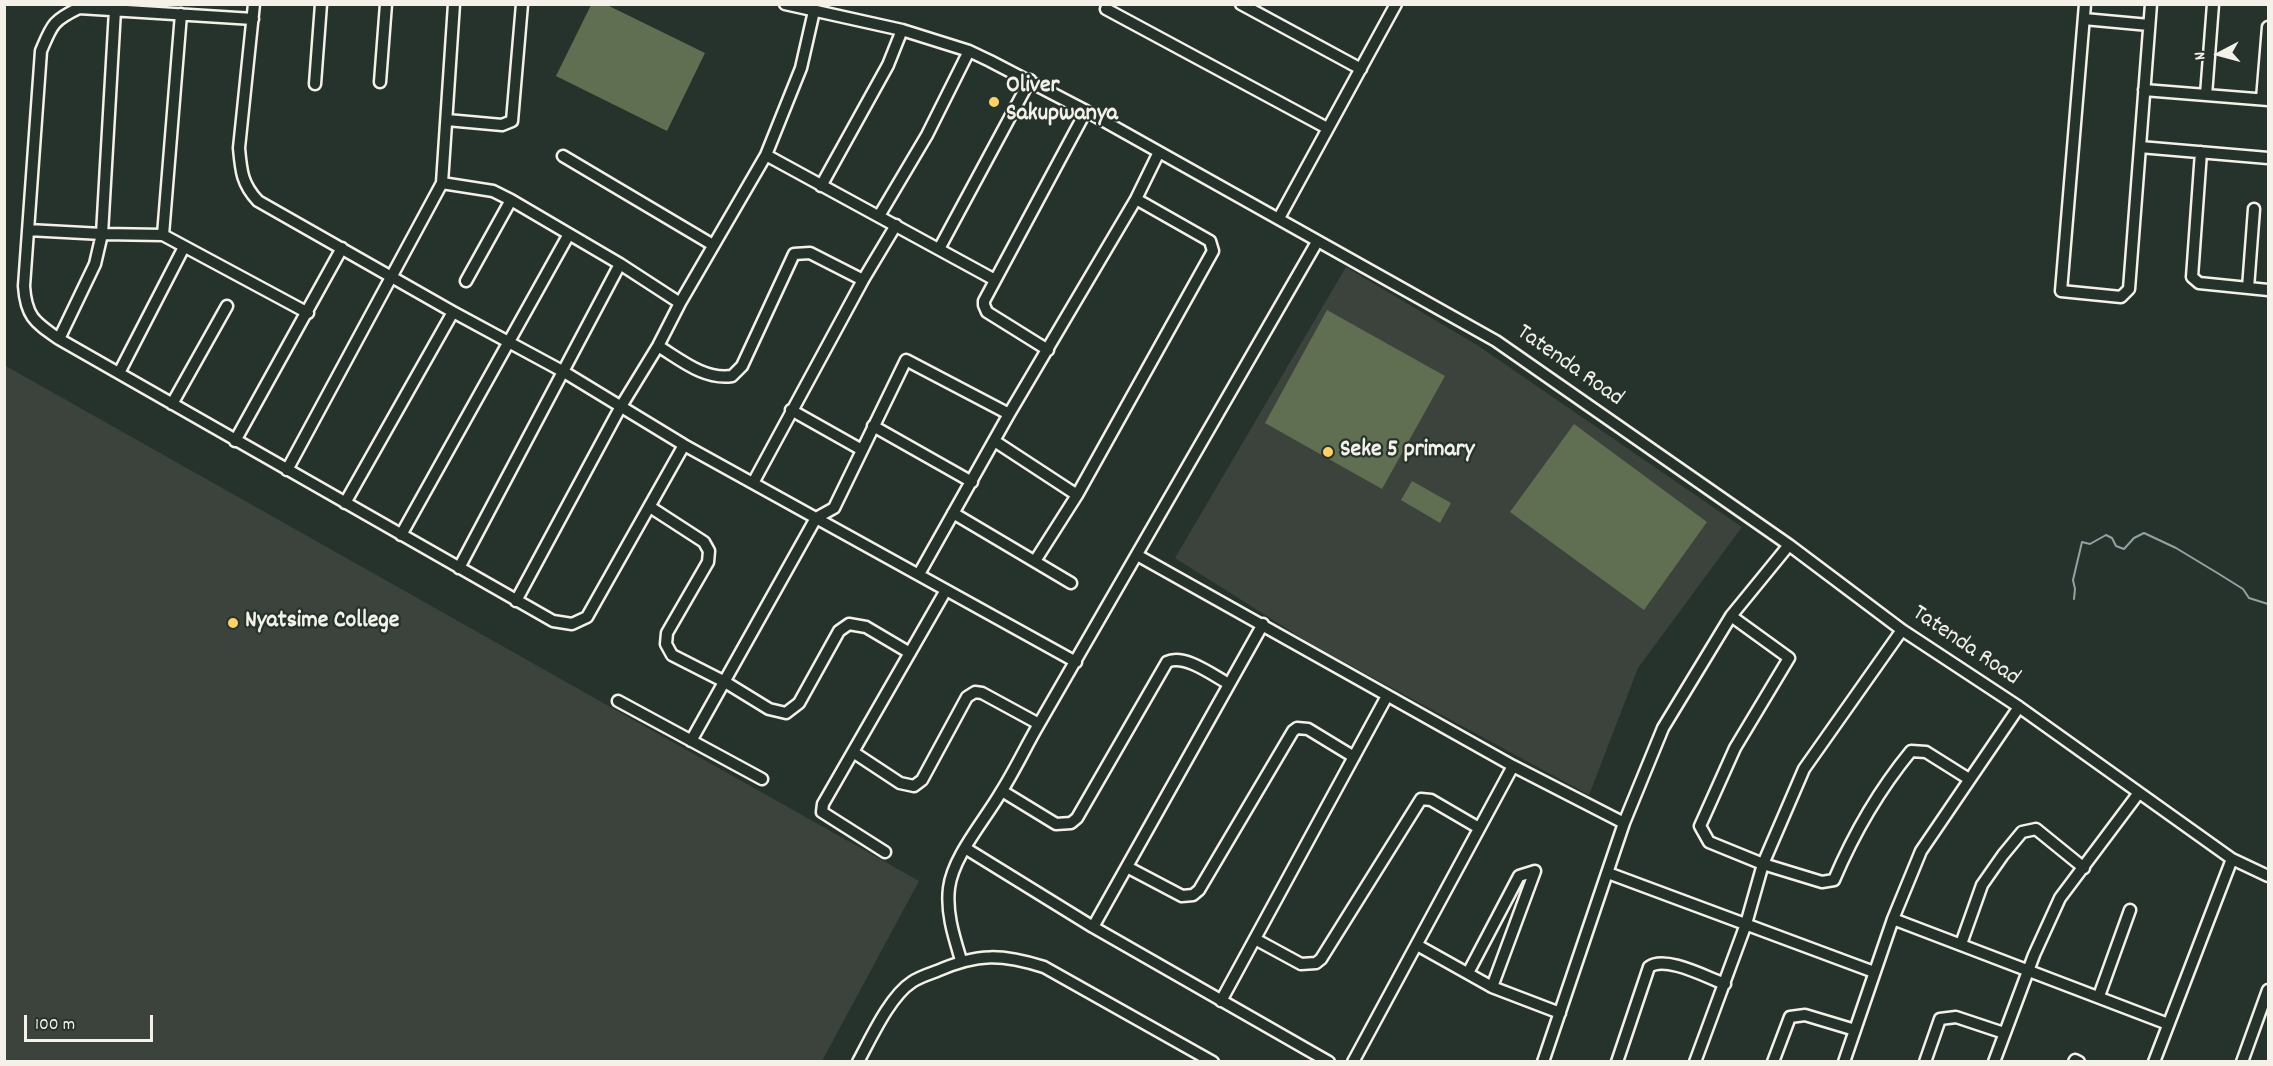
<!DOCTYPE html>
<html>
<head>
<meta charset="utf-8">
<style>
  body { margin:0 }
  #map { position:relative; width:2273px; height:1066px; overflow:hidden; background:#26332d; font-family:Dekko,sans-serif }
  canvas { display:block }
  .frame { position:absolute; inset:0; border:6px solid #f4f1e8; pointer-events:none }
  .north { position:absolute; left:2189px; top:24px; width:60px; height:60px; -webkit-text-stroke:4px #26332d; paint-order:stroke; rotate:264deg; font-size:16px; font-weight:700; line-height:24px; text-align:center; color:#f4f1e8 }
  .north::after { content:''; display:block; margin:auto; width:21px; height:27px; background:#f4f1e8; clip-path:polygon(50% 0,100% 100%,50% 72%,0 100%) }
  .scale { position:absolute; left:24px; top:1015px; width:129px; height:27px; box-sizing:border-box; border:3px solid #f4f1e8; border-top:0; padding-left:8px; font-size:18px; line-height:21px; white-space:nowrap; color:#f4f1e8; -webkit-text-stroke:4px #26332d; paint-order:stroke }
</style>
</head>
<body>
<div id="map">
<canvas width="2273" height="1066"></canvas>
<div class="frame"></div>
<div class="north">N</div>
<div class="scale">100 m</div>
</div>
<script>
const c = document.querySelector('canvas').getContext('2d');
c.lineJoin = 'round';
function paint(path, color) { c.fillStyle = color; c.fill(path, 'evenodd'); }
function strokePath(path, color, width, dash) { c.strokeStyle = color; c.lineWidth = width; c.lineCap = dash ? 'butt' : 'round'; c.setLineDash(dash || []); c.stroke(path); }
function write(font, color, halo, rows, align = 'center') {
  c.font = font + ' Dekko,sans-serif'; c.lineWidth = 4.5; c.setLineDash([]); c.textBaseline = 'middle'; c.strokeStyle = halo; c.fillStyle = color; for (const [text, x, y, turn = 0] of rows) {
    c.save(); c.translate(x, y); c.rotate((+turn || 0) * Math.PI / 180); c.textAlign = isNaN(turn) ? turn : align; if (halo) c.strokeText(text, 0, 0); c.fillText(text, 0, 0); c.restore();
  }
}
const built = new Path2D(`
  M1346,267L1477,345L1742,527L1638,668L1589,795L1311,644L1175,558Z
  M4,365L919,881L822,1061H5Z`);
const green = new Path2D(`
  M591,5H607L705,53L667,131L556,76Z
  M1327,310L1445,376L1382,489L1265,423Z
  M1574,424L1707,522L1644,610L1510,512Z
  M1412,481L1451,503L1440,523L1401,500Z`);
const stream = new Path2D(`
  M2074,599L2075,589L2073,580L2082,542L2090,544L2106,535L2112,538L2116,546L2124,549L2134,538L2144,533L2176,548L2219,574L2243,589L2249,598L2268,604`);
const minor = new Path2D(`
  M254,4L239,148C241,171 242,184 258,201L453,312L564,372L684,445L1076,662
  M785,4L902,30L969,51L990,61L1086,111L1496,341L1789,545L1902,630L2019,707L2232,859L2268,876
  M1241,4L1361,69
  M2085,4L2061,291L2121,297L2129,289L2151,4
  M1106,9L1327,128
  M253,19L79,8C52,21 52,25 41,51L24,286C26,317 35,322 59,339L553,621L572,624L587,617L684,445
  M2084,19L2149,25
  M380,82L386,4
  M315,84L321,4
  M2144,90L2268,100
  M2206,95L2213,4
  M2262,99L2268,27
  M447,120L502,125L512,121L522,4
  M2140,147L2268,158
  M2201,152L2192,277L2199,283L2268,290
  M766,155L995,280
  M563,156L713,245
  M442,183L493,191L511,200L620,264L680,303
  M821,186L888,65L902,30
  M879,216L927,135L969,51
  M1279,218L1396,4
  M28,230L102,234L163,235L308,313
  M163,235L181,14
  M939,249L1030,80
  M466,281L511,200
  M2248,288L2254,209
  M59,339L95,264L102,234L115,10
  M658,346C681,360 704,380 732,376L742,366L794,254L810,253L863,280
  M1048,350L987,312L984,305V301L1086,111
  M119,373L184,247
  M172,404L227,306
  M791,410L862,450
  M873,426L972,482
  M235,441L342,248
  M996,442L1077,495L1213,251L1210,241L1136,199
  M287,470L442,183L454,4
  M753,483L863,280L896,225
  M345,503L453,312
  M650,507L704,542L709,551L708,562L667,633L666,644L672,655L725,682L769,709L786,713L799,703L839,631L849,624L866,627L910,653
  M953,513L1071,583
  M401,535L569,234
  M1137,555L1513,766L1624,823
  M1035,561L1077,495
  M459,568L620,264
  M919,574L1009,414L1136,199L1159,152
  M516,601L620,408L658,346L680,303L766,155L801,68L814,11
  M1731,616L1789,658L1735,748L1700,826L1709,842L1763,864L1822,882L1834,880C1854,833 1879,790 1911,751L1926,752L1969,779
  M618,701L762,779
  M691,741L816,518L834,508L906,360L1009,414
  M853,752L900,783L914,786L922,780L967,697L975,692L982,693L1039,724
  M1002,791L1056,824L1071,823L1077,818L1167,662C1184,653 1214,676 1229,684
  M965,848L1093,927L1329,1062
  M885,852L822,812L823,804L946,590
  M1127,867L1182,896L1193,895L1199,890L1293,731L1297,728L1308,729L1354,757
  M1608,873L1874,972
  M1893,919L2168,1024
  M1093,927L1263,624
  M1255,939L1301,964L1316,963L1321,959L1421,799L1431,800L1479,828
  M1961,944L1982,885L2003,855L2022,832L2036,829L2084,868
  M1417,945L1492,987L1560,1013
  M961,960C954,937 946,913 949,888C953,856 985,820 1001,792C1015,770 1026,746 1039,724L1317,242
  M1468,973L1519,876L1535,871L1492,987
  M2099,996L2130,910
  M1221,1001L1387,696
  M858,1062C871,1038 890,996 912,982C919,977 929,974 937,971C978,953 1002,954 1044,967L1213,1062
  M1353,1062L1513,766
  M1543,1062L1624,823L1663,728L1731,616L1789,545
  M1617,1062L1649,967C1665,955 1706,977 1725,984
  M1695,1062L1746,924L1763,864L1804,769L1902,630
  M1773,1062L1790,1017L1805,1015L1855,1030
  M1844,1062L1893,919L1921,851L2019,707
  M1925,1062L1940,1019L1956,1017L2004,1033
  M1994,1062L2034,955L2060,898L2138,794
  M2074,1062L2075,1060L2079,1062
  M2154,1062L2232,859
  M2242,1062L2268,990`);
const markers = [
  [994,102,6,"#ffd166"],
  [1328,452,6,"#ffd166"],
  [233,623,6,"#ffd166"]
];
const poiNames = [
  ["Oliver",1006,88],
  ["Sakupwanya",1006,116],
  ["Seke 5 primary",1340,452],
  ["Nyatsime College",245,623]
];
const streetNames = [
  ["Tatenda Road",1569,367,35],
  ["Tatenda Road",1965,647,34]
];
paint(built, '#3c423c');
paint(green, '#606f51');
strokePath(stream, '#90a2a2', 2);
strokePath(minor, '#f4f1e8', 15);
strokePath(minor, '#26332d', 10);
for (const [x, y, r, color] of markers) { const dot = new Path2D(); dot.arc(x, y, r, 0, 2 * Math.PI); c.fillStyle = color; c.fill(dot); strokePath(dot, '#26332d', 2); }
write('bold 24px', '#f4f1e8', '#26332d', poiNames, 'left');
write('24px', '#f4f1e8', '#26332d', streetNames);
</script>
</body>
</html>
